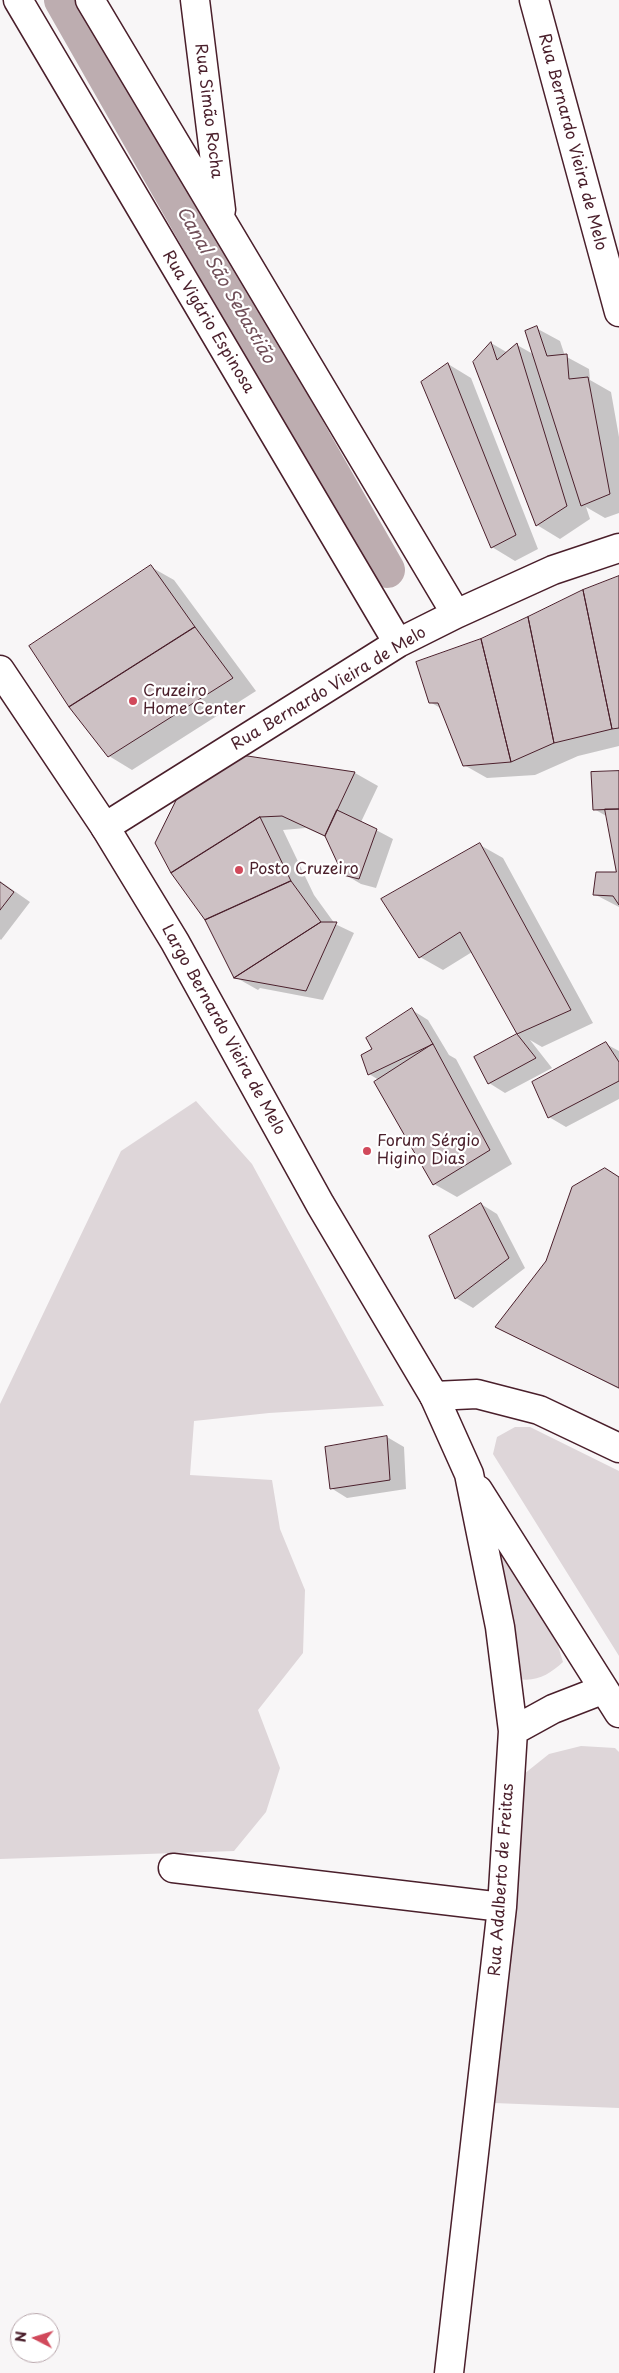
<!DOCTYPE html>
<html>
<head>
<meta charset="utf-8">
<style>
  body { margin:0 }
  #map { position:relative; width:619px; height:2373px; overflow:hidden; background:#f8f6f7; font-family:"Playpen Sans",sans-serif }
  canvas { display:block }
  .north { position:absolute; left:10px; top:2313px; width:50px; height:50px; box-sizing:border-box; background:#fff; border:1px solid #b7a5aa; border-radius:50%; rotate:275deg; font-size:14px; font-weight:700; line-height:20px; text-align:center; color:#4a1f2b }
  .north::after { content:''; display:block; margin:auto; width:18px; height:22px; background:#d1495b; clip-path:polygon(50% 0,100% 100%,50% 72%,0 100%) }
</style>
</head>
<body>
<div id="map">
<canvas width="619" height="2373"></canvas>
<div class="north">N</div>
</div>
<script>
const c = document.querySelector('canvas').getContext('2d');
c.lineJoin = 'round';
function paint(path, color) { c.fillStyle = color; c.fill(path, 'evenodd'); }
function strokePath(path, color, width, dash) { c.strokeStyle = color; c.lineWidth = width; c.lineCap = dash ? 'butt' : 'round'; c.setLineDash(dash || []); c.stroke(path); }
function write(font, color, halo, rows, align = 'center') {
  c.font = font + ' "Playpen Sans",sans-serif'; c.lineWidth = 4.5; c.setLineDash([]); c.textBaseline = 'middle'; c.strokeStyle = halo; c.fillStyle = color; for (const [text, x, y, turn = 0] of rows) {
    c.save(); c.translate(x, y); c.rotate((+turn || 0) * Math.PI / 180); c.textAlign = isNaN(turn) ? turn : align; if (halo) c.strokeText(text, 0, 0); c.fillText(text, 0, 0); c.restore();
  }
}
const green = new Path2D(`
  M196,1101L252,1164L384,1406L269,1413L194,1421L190,1475L272,1480L280,1529L305,1590L303,1653L258,1710L280,1768L266,1812L234,1851L0,1859V1404L121,1151Z
  M515,1427H530L619,1471V1656L493,1454L497,1437Z
  M492,1526L556,1639L563,1662C550,1674 537,1682 519,1679Z
  M581,1746L615,1748L619,1752V2108L494,2103L524,1774L549,1754Z`);
const shadow = new Path2D(`
  M536,328L560,341L565,356L589,369L590,380L611,392L619,437V513L605,518L586,507L590,519L560,539L537,525L474,362L491,343L508,353L517,345L533,354Z
  M448,364L471,378L538,549L515,561L492,547Z
  M151,567L174,580L256,691L132,770L109,756Z
  M619,577V746L578,756L535,775L487,778L464,765L442,709L430,702Z
  M234,755L355,773L378,786L361,822L393,839L376,888L361,884L344,874L328,838L306,828L283,830L314,895L335,924L354,933L323,1000L260,988L258,990L235,977Z
  M619,772V907L594,894L617,873L608,817L594,809Z
  M480,845L503,858L593,1023L542,1047L530,1040L552,1068L505,1093L489,1083L475,1058L519,1035L472,952L443,970L420,957Z
  M0,881L30,902L1,940L0,939Z
  M412,1010L428,1020L449,1055L456,1059L512,1164L457,1197L434,1184L379,1080L369,1074L374,1050Z
  M606,1044L619,1051V1099L566,1127L549,1117Z
  M619,1177V1389L497,1327L547,1262Z
  M481,1204L497,1214L525,1268L473,1308L456,1298Z
  M387,1437L404,1447L406,1489L347,1498L331,1488L327,1448Z`);
const canal = new Path2D(`
  M62,0L387,570`);
const building = new Path2D(`
  M537,326L547,356L567,354L569,379L588,377L610,494L581,506L525,331Z
  M491,342L497,360L517,343L567,506L536,526L473,362Z
  M448,363L516,535L491,548L421,382Z
  M151,565L195,627L69,707L29,646Z
  M619,576V728L612,729L583,590Z
  M583,590L612,729L554,743L528,617Z
  M528,617L554,743L511,762L481,639Z
  M195,627L233,678L108,757L69,707Z
  M481,639L511,762L463,766L438,703H429L416,662Z
  M234,754L355,772L325,836L282,816L260,817L171,873L155,843L183,786Z
  M619,771V809L593,810L591,772Z
  M605,809H619V905L613,896L593,895L596,872H616Z
  M337,810L377,829L359,879L343,875L325,836Z
  M260,817L291,881L205,920L171,873Z
  M480,843L571,1010L517,1034L460,932L419,958L381,899Z
  M291,881L321,922L234,978L205,920Z
  M0,882L14,892L0,910Z
  M321,922H337L306,991L234,978Z
  M412,1008L433,1044L368,1075L361,1055L372,1049L366,1038Z
  M517,1034L536,1058L488,1084L474,1057Z
  M606,1042L619,1062V1081L548,1118L532,1082Z
  M433,1044L490,1150L433,1185L374,1082Z
  M605,1168L619,1177V1388L495,1327L546,1261L572,1187Z
  M481,1203L509,1258L455,1299L429,1236Z
  M387,1436L390,1480L330,1489L325,1447Z`);
const minor = new Path2D(`
  M18,0L398,643
  M90,0L456,614
  M195,0L221,210
  M534,0L619,312
  M105,827L398,643L456,614L553,570L619,548
  M434,1396L469,1474L500,1627L513,1731L502,1907L449,2373
  M478,1490L619,1713
  M513,1731L553,1709L602,1690
  M173,1868L502,1907`);
const major = new Path2D(`
  M0,670L105,827L175,942L320,1204L434,1396L477,1394L539,1410L619,1448`);
const markers = [
  [133,701,5,"#d1495b"],
  [239,870,5,"#d1495b"],
  [367,1151,5,"#d1495b"]
];
const streetNames = [
  ["Rua Simão Rocha",208,111,83],
  ["Rua Bernardo Vieira de Melo",572,142,75],
  ["Rua Vigário Espinosa",208,322,59],
  ["Rua Bernardo Vieira de Melo",329,689,-31],
  ["Largo Bernardo Vieira de Melo",223,1030,61],
  ["Rua Adalberto de Freitas",502,1880,-86]
];
const poiNames = [
  ["Cruzeiro",143,692],
  ["Home Center",143,710],
  ["Posto Cruzeiro",249,870],
  ["Forum Sérgio",377,1142],
  ["Higino Dias",377,1160]
];
const waterNames = [
  ["Canal São Sebastião",225,285,60]
];
paint(green, '#ded6d9');
paint(shadow, '#0003');
strokePath(canal, '#bdadb0', 36);
paint(building, '#cdc1c4');
strokePath(building, '#4a1f2b', 1);
strokePath(minor, '#4a1f2b', 31);
strokePath(major, '#4a1f2b', 31);
strokePath(minor, '#fff', 28);
strokePath(major, '#fff', 28);
for (const [x, y, r, color] of markers) { const dot = new Path2D(); dot.arc(x, y, r, 0, 2 * Math.PI); c.fillStyle = color; c.fill(dot); strokePath(dot, '#fff', 2); }
write('16px', '#4a1f2b', '#fff', streetNames);
write('16px', '#4a1f2b', '#fff', poiNames, 'left');
write('italic 18px', '#72515a', '#fff', waterNames);
</script>
</body>
</html>
